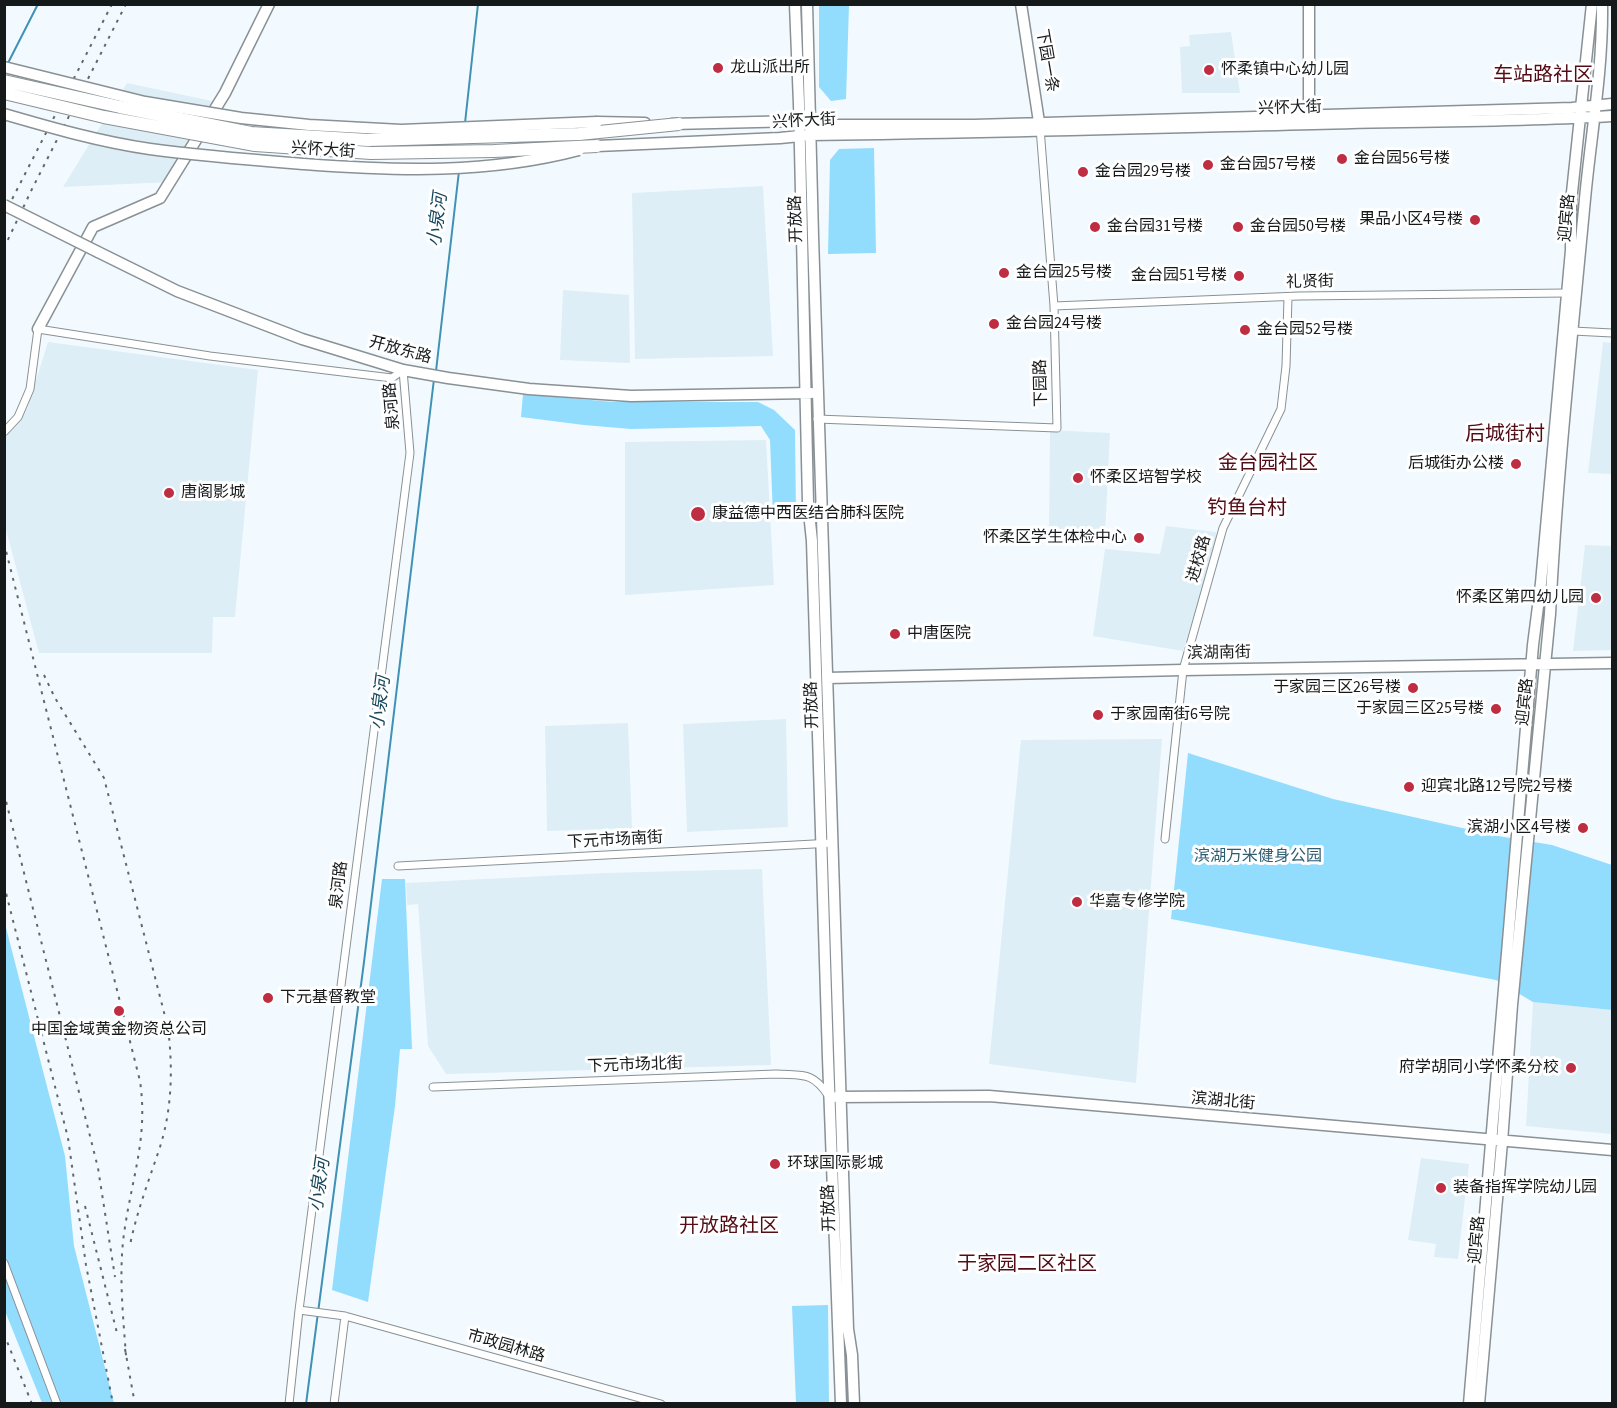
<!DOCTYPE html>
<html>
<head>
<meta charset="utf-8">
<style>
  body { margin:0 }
  #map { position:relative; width:1617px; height:1408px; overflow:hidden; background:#f2faff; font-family:"Source Sans 3",sans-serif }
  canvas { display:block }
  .frame { position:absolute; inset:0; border:6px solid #16191a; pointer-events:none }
</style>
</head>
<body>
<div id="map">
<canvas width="1617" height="1408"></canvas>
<div class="frame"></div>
</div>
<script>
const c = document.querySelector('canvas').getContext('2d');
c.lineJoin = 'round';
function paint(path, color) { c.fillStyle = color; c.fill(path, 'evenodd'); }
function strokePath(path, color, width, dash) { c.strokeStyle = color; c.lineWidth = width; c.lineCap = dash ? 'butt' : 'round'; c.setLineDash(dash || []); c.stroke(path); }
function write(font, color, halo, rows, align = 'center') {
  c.font = font + ' "Source Sans 3","Noto Sans SC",sans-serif'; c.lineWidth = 6; c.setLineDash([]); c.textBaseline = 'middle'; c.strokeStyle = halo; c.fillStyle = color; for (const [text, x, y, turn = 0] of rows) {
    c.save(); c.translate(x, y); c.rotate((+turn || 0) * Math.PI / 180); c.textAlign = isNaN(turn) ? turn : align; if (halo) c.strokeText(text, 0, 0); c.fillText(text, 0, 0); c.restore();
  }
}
const built = new Path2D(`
  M1231,32L1240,93H1182L1180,47L1190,46L1189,35Z
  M127,83L212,101L170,182L63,187Z
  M763,186L773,356L635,359L632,193Z
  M563,290L629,295L630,363L560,360Z
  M48,342L258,370L235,617H213L212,653H39L5,526L4,439L27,409Z
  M1603,342L1612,343V474L1588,473Z
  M1050,430L1110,433L1105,534H1049Z
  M766,440L774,585L625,595V442Z
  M1166,526L1216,532V544L1183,651L1093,636L1105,549L1160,554Z
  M1585,545L1612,546V650L1573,651Z
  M786,719L788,827L687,832L683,724Z
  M628,723L632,828L547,831L545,726Z
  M1162,739L1136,1083L989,1064L1021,740Z
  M762,869L771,1065L446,1074L428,1046L418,904L407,905L406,883L604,873Z
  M1533,1002L1612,1010V1134L1526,1126Z
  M1421,1158L1469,1164L1458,1259L1434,1257L1436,1244L1408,1240Z`);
const green = new Path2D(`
  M819,5H849L846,99L831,101L819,87Z
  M874,148L876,253L828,254L830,160L839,149Z
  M523,394L613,402H758L774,410L795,430L796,518L773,517L770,440L761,426L631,429L584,425L521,417Z
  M1188,753L1333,799L1498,836L1552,845L1612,865V1010L1533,1002L1496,980L1171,919Z
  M382,879H405L412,1049H400L395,1106L368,1302L332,1290Z
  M4,920L65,1156L74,1246L114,1403H42L5,1311Z
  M828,1305L829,1403H796L792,1306Z`);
const stream = new Path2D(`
  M7,65L38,4
  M465,123L478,4
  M436,371L459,171
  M306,1404L364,962L434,379`);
const street = new Path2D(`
  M1054,306L1299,296L1567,293
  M1573,331L1612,333
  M817,419L1057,428L1054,306L1040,128
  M4,432L18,417L30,389L38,329L210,356L392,378L403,370L410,453L299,1310L289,1404
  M1165,839L1183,670L1223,528L1281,409L1286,366L1288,297
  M398,866L833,843
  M433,1087L776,1074C802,1076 812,1071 828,1095
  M4,1263L57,1404
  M299,1310L345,1316L661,1404
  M334,1404L345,1316`);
const secondary = new Path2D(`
  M795,4L799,104L808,503L812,541L828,1058L841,1404
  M807,4C817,446 836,888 848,1329L852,1355L854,1404
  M1021,4L1039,122
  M1304,120L1309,105V4
  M597,122L645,123
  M672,124L799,121L810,125H974L1572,108L1612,104
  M597,146L780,138L810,135C978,133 1146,128 1313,124C1413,121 1513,122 1612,116
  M98,252L177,291L302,339L403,370L448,378L529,389L631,396L811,393
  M38,329L93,227L160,198L225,93L269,4
  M827,678L1183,670L1612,663
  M836,1097L989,1096L1612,1150
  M1469,1404L1533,645L1541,583L1571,250V202L1592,4
  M1479,1404L1502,1142L1512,1005L1550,614C1557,476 1572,337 1585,199C1591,134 1603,70 1602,4`);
const rail = new Path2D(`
  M4,215L112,4
  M4,248L32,189L126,4
  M4,543L140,1081C148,1136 133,1174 125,1227C118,1269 123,1314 126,1356
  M44,675L55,698L104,778L168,1028C173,1068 172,1109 160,1147C149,1180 137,1211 130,1245
  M4,793L98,1168L115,1277
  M4,885L68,1138L86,1265L113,1404
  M85,1206L118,1337
  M4,1334L32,1404
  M125,1349L134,1399`);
const secondaryBridge = new Path2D(`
  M4,67L145,102L241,118L309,125L401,130L597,122
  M4,114C52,128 101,142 150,149C201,156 253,160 304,164C398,171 487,174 579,150
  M4,205L98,252`);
const highwayBridge = new Path2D(`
  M4,81L120,107L251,133L368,140L579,134L679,124
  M4,93L104,117L255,145L371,153L494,151L597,146`);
const markers = [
  [718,68,6,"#be2d41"],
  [1209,70,6,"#be2d41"],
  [1342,159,6,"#be2d41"],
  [1208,165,6,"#be2d41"],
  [1083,172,6,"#be2d41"],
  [1475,220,6,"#be2d41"],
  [1095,227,6,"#be2d41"],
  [1238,227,6,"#be2d41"],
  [1004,273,6,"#be2d41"],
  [1239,276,6,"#be2d41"],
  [994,324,6,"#be2d41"],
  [1245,330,6,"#be2d41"],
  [1516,464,6,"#be2d41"],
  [1078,478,6,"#be2d41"],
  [169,493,6,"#be2d41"],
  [698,514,8,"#be2d41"],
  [1139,538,6,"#be2d41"],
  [1596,598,6,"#be2d41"],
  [895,634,6,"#be2d41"],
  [1413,688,6,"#be2d41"],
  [1496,709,6,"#be2d41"],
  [1098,715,6,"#be2d41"],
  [1409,787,6,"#be2d41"],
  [1583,828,6,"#be2d41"],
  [1077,902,6,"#be2d41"],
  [268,998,6,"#be2d41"],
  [119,1011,6,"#be2d41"],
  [1571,1068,6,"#be2d41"],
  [775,1164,6,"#be2d41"],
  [1441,1188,6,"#be2d41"]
];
const streetNames = [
  ["下园一条",1046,61,80],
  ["兴怀大街",1290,109,-2],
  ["兴怀大街",804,122,-3],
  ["兴怀大街",323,151,4],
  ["迎宾路",1568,218,-85],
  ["开放路",797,219,-92],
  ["礼贤街",1310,283,-1],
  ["开放东路",400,351,15],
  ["下园路",1042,383,-91],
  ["泉河路",393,406,-95],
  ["进校路",1200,559,-74],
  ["滨湖南街",1219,654,-1],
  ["迎宾路",1526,702,-84],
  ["开放路",813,705,-92],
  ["下元市场南街",615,841,-3],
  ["泉河路",340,885,-83],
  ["下元市场北街",635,1066,-2],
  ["滨湖北街",1223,1102,5],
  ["开放路",830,1208,-92],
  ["迎宾路",1478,1240,-85],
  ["市政园林路",506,1347,16]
];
const poiNames = [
  ["龙山派出所",730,68],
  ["怀柔镇中心幼儿园",1221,70],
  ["金台园56号楼",1354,159],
  ["金台园57号楼",1220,165],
  ["金台园29号楼",1095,172],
  ["果品小区4号楼",1463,220,"right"],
  ["金台园31号楼",1107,227],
  ["金台园50号楼",1250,227],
  ["金台园25号楼",1016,273],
  ["金台园51号楼",1227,276,"right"],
  ["金台园24号楼",1006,324],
  ["金台园52号楼",1257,330],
  ["后城街办公楼",1504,464,"right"],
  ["怀柔区培智学校",1090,478],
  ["唐阁影城",181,493],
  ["康益德中西医结合肺科医院",712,514],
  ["怀柔区学生体检中心",1127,538,"right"],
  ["怀柔区第四幼儿园",1584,598,"right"],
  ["中唐医院",907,634],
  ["于家园三区26号楼",1401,688,"right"],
  ["于家园三区25号楼",1484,709,"right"],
  ["于家园南街6号院",1110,715],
  ["迎宾北路12号院2号楼",1421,787],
  ["滨湖小区4号楼",1571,828,"right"],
  ["华嘉专修学院",1089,902],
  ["下元基督教堂",280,998],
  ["中国金域黄金物资总公司",119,1030,"center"],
  ["府学胡同小学怀柔分校",1559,1068,"right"],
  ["环球国际影城",787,1164],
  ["装备指挥学院幼儿园",1453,1188]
];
const parkNames = [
  ["滨湖万米健身公园",1258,857]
];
const waterNames = [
  ["小泉河",439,220,-83],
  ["小泉河",382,703,-83],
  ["小泉河",321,1185,-82]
];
const quarterNames = [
  ["车站路社区",1543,77],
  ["后城街村",1505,436],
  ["金台园社区",1268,465],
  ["钓鱼台村",1247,510],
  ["开放路社区",729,1228],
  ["于家园二区社区",1027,1266]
];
paint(built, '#ddeef6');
paint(green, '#92dcfe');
strokePath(stream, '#4092b4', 2);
strokePath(street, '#899195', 9);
strokePath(secondary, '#899195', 13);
strokePath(street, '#fff', 7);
strokePath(secondary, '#fff', 10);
strokePath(rail, '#626769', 2, [3, 6]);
strokePath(secondaryBridge, '#899195', 13, []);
strokePath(highwayBridge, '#899195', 14, []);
strokePath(secondaryBridge, '#fff', 10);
strokePath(highwayBridge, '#fff', 12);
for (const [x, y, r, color] of markers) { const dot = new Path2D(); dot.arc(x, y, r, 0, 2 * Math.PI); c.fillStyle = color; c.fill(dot); strokePath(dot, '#fff', 2); }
write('16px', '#16191a', '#fff', streetNames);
write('16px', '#16191a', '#fff', poiNames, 'left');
write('16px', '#2e5d71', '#fff', parkNames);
write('italic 18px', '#16475b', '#fff', waterNames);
write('20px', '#530d17', '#fff', quarterNames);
</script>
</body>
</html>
